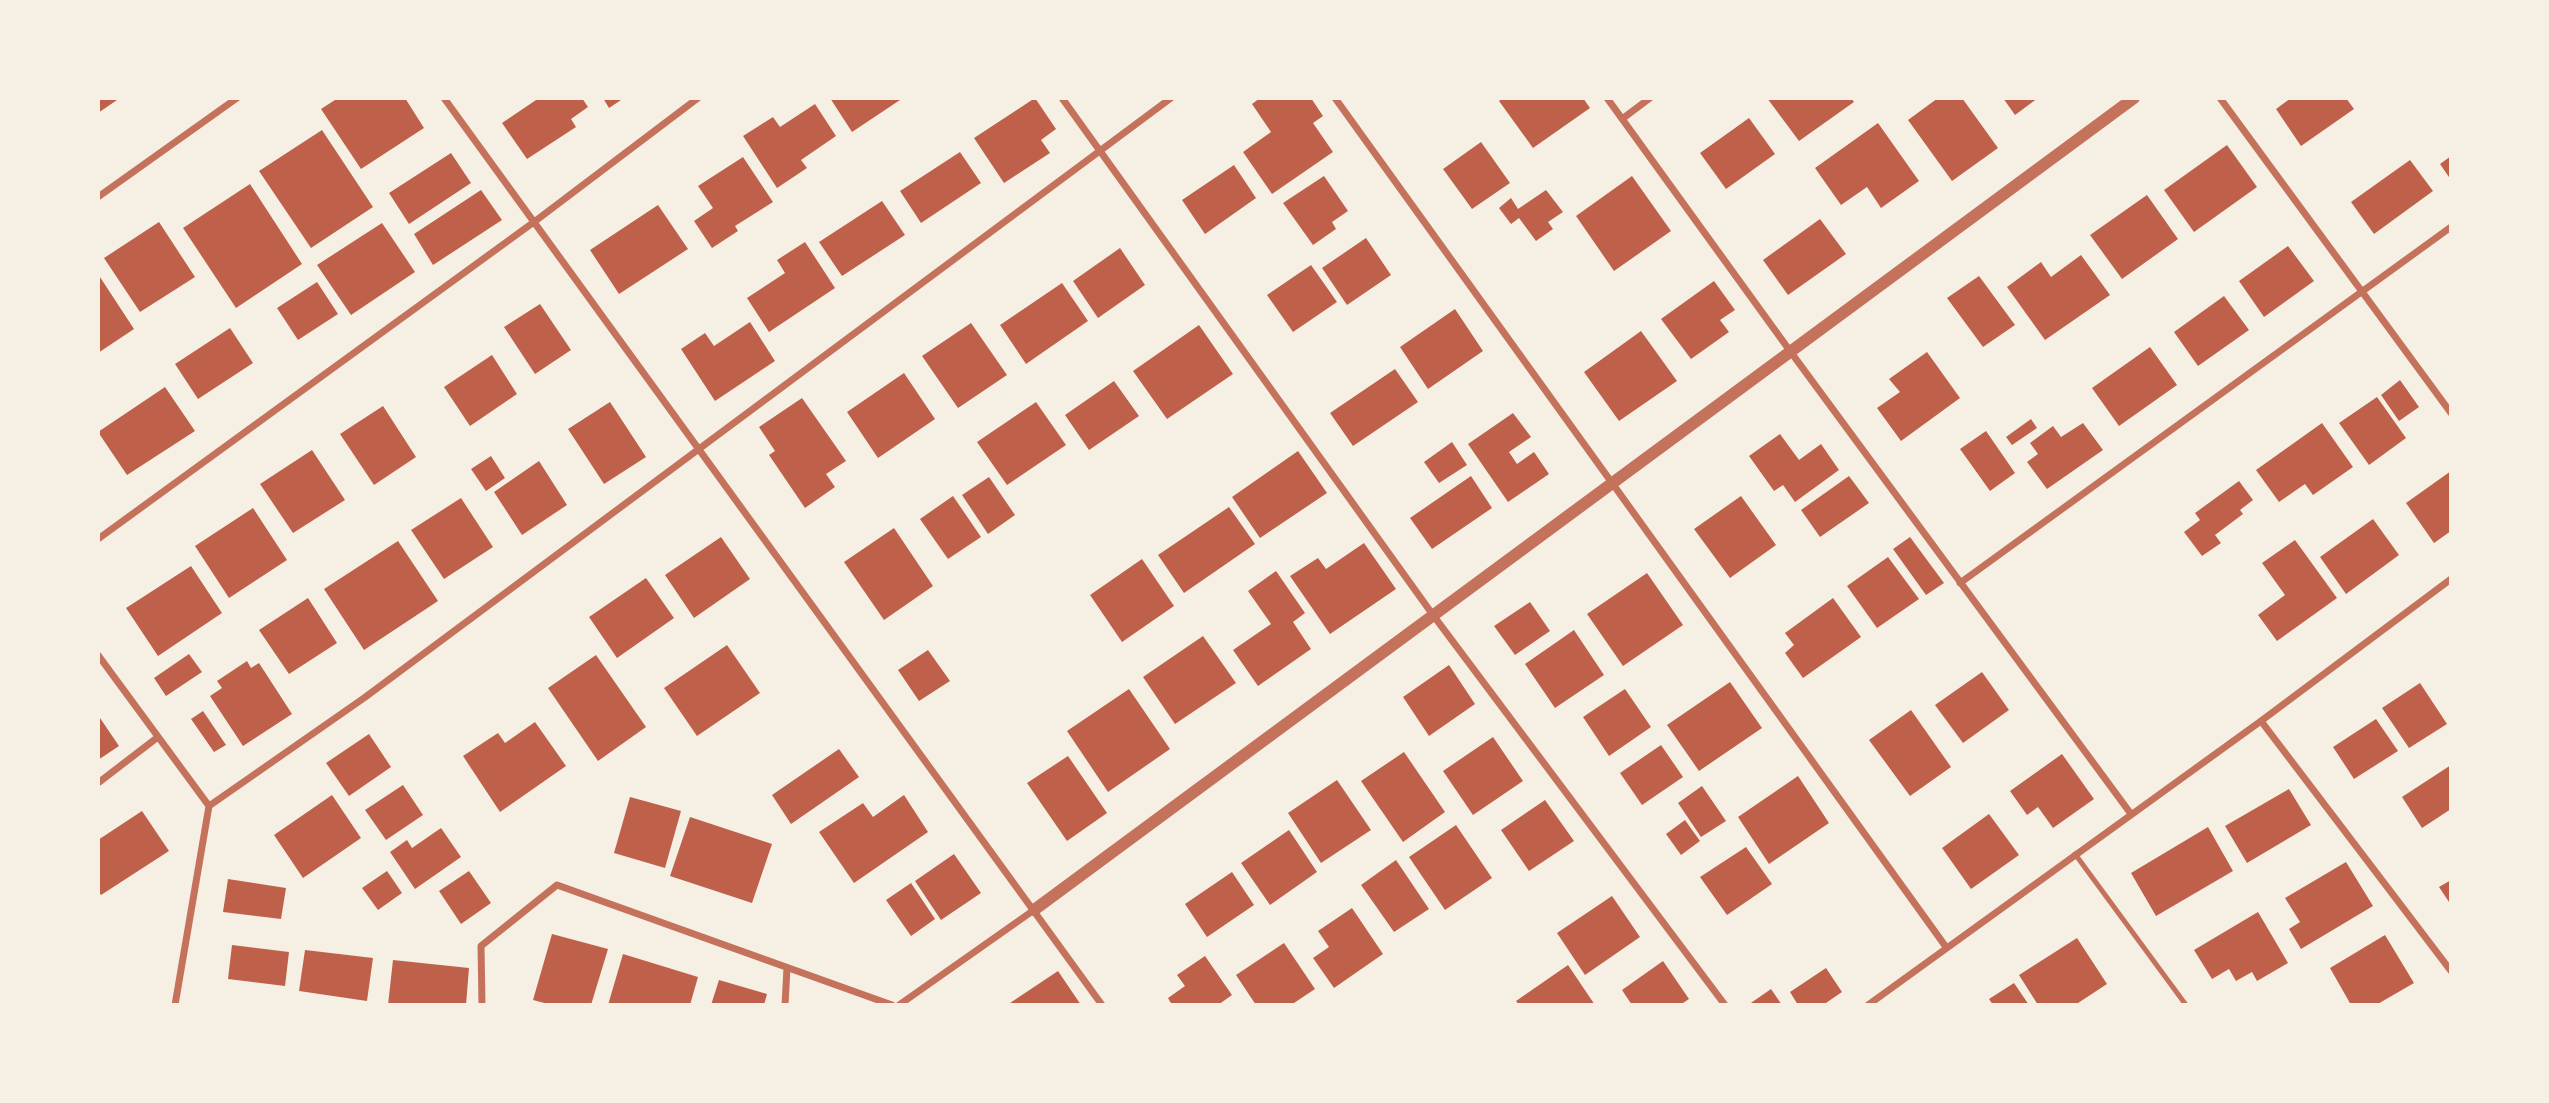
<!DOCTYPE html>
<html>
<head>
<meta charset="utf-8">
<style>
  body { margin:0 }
  #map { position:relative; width:2549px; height:1103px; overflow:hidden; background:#f6efe4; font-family:"Times New Roman",serif }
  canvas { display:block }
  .frame { position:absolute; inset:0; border:100px solid #f6efe4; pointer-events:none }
</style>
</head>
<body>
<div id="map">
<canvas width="2549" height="1103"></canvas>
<div class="frame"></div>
</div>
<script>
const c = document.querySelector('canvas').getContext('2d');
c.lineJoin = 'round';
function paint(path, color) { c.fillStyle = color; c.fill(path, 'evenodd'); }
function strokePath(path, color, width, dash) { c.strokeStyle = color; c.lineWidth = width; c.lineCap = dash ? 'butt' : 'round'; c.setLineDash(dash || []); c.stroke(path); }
const building = new Path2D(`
  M98,98H120L98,113Z
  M338,98H405L424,128L361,169L321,109Z
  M539,98H582L588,107L571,119L576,127L527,159L502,123Z
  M603,98H624L609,108Z
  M830,98H903L852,132Z
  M1035,98L1056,129L1041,140L1050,153L1004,183L974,138Z
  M1260,98H1311L1323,116L1313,123L1333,152L1272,194L1243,152L1271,132L1252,104Z
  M1503,98H1583L1590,108L1533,148L1499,101Z
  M1767,98H1851L1854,102L1799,141Z
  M1938,98H1962L1998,148L1952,181L1908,120Z
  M2003,98H2038L2015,115Z
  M2291,98H2346L2354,109L2301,146L2276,109Z
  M815,104L836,136L801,160L807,168L777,188L743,136L773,117L780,127Z
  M1749,118L1775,154L1726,189L1700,153Z
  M1878,123L1919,181L1881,208L1867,187L1841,205L1815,168Z
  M322,130L373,207L311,248L259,171Z
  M1481,142L1510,183L1472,209L1443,169Z
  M2227,145L2257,187L2194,232L2164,190Z
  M960,152L981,183L921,223L900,191Z
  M451,153L471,183L409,224L389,193Z
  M2451,156V180L2440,164Z
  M743,157L773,202L735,226L738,231L712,248L694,221L713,208L698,186Z
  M2410,160L2433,191L2374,234L2351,202Z
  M1234,165L1256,198L1205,234L1182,200Z
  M1324,176L1348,211L1332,222L1336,229L1313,245L1283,203Z
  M1632,176L1671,231L1614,271L1576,216Z
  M250,184L302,264L236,308L183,228Z
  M481,190L502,220L433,265L414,234Z
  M1546,190L1563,212L1548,222L1553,229L1536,241L1519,218L1511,224L1499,208L1511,198L1518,209Z
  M2147,195L2178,239L2122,279L2090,235Z
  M882,201L905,235L842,276L819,242Z
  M658,205L688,249L619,294L590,250Z
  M1820,219L1846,254L1788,295L1763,260Z
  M159,222L195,277L140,312L104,258Z
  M382,223L415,272L351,315L317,265Z
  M1366,238L1391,275L1347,305L1322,268Z
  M805,242L835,288L769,332L747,298L785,273L777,260Z
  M2288,246L2314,281L2264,317L2239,281Z
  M1120,248L1145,285L1098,318L1073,281Z
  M2081,255L2110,295L2045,340L2007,287L2041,262L2051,277Z
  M1311,265L1337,302L1293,332L1267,295Z
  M98,274L134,329L98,353Z
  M1979,276L2015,325L1983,347L1947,298Z
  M1714,281L1735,310L1720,320L1729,332L1691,359L1661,319Z
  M317,282L338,314L298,340L277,308Z
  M1062,283L1088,321L1026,364L1000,325Z
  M2224,296L2249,330L2198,366L2174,332Z
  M540,304L571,350L535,374L504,327Z
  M1455,309L1483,351L1428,389L1400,347Z
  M750,322L775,361L715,401L681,349L705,333L714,346Z
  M971,323L1007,375L958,408L922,356Z
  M1199,325L1233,374L1167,419L1133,371Z
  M230,328L253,363L198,399L175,364Z
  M1641,331L1677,381L1619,421L1584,372Z
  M2150,347L2177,385L2119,426L2092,388Z
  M1927,352L1960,398L1901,441L1877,408L1900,392L1889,379Z
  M492,355L517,394L470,426L444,387Z
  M1395,369L1418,402L1353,446L1330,413Z
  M904,373L935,419L878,458L847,412Z
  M2400,380L2419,407L2399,421L2381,395Z
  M1114,381L1139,416L1089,450L1065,415Z
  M165,387L195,431L127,475L98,432Z
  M2377,397L2406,438L2369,465L2339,423Z
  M802,398L846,461L826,474L835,487L805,508L769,455L775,451L759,427Z
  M610,402L646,457L604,484L568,429Z
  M1036,402L1066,445L1007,485L977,442Z
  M383,406L416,457L374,485L340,434Z
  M1513,413L1531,437L1509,452L1517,464L1534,452L1549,474L1508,502L1468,444Z
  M2031,419L2037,428L2012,445L2006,437Z
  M2083,423L2103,450L2047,489L2027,462L2038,454L2030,443L2053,426L2061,437Z
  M2322,423L2353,467L2313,495L2305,484L2279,502L2256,470Z
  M1986,431L2015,473L1990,491L1960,449Z
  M1780,434L1799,460L1821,444L1839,470L1795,502L1783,485L1774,491L1749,456Z
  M1452,442L1467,465L1439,483L1424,462Z
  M312,450L345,500L293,533L260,484Z
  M1298,451L1327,493L1260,538L1232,497Z
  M491,456L505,478L486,491L471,469Z
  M539,461L567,505L522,535L494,492Z
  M2451,471V531L2434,543L2406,503Z
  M1471,476L1492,508L1432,549L1410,518Z
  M1849,476L1869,503L1820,537L1801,510Z
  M989,477L1015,515L988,534L962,495Z
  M2239,481L2253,500L2240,510L2243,514L2215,535L2221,543L2202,556L2184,532L2200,520L2195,513Z
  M953,496L981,537L948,559L920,519Z
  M1741,496L1776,545L1730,578L1694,529Z
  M461,498L493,547L444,579L411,530Z
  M1229,507L1255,544L1184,593L1158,555Z
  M253,508L287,560L229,598L195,546Z
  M2373,519L2399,555L2346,594L2320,557Z
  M894,528L933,586L884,620L844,562Z
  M721,537L750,579L694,618L665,575Z
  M1910,537L1944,583L1926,595L1893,549Z
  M2295,540L2337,598L2277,641L2258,615L2285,595L2262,563Z
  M398,541L438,601L364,650L324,589Z
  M1364,543L1396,589L1330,634L1290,576L1318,558L1326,569Z
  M1888,557L1919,599L1877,628L1847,586Z
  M1142,559L1174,606L1122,642L1090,595Z
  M191,566L222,613L158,656L126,608Z
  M1276,571L1305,613L1293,622L1311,649L1258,686L1233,650L1271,624L1248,591Z
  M1647,573L1683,625L1623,666L1587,614Z
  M646,578L674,618L617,658L589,617Z
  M308,598L337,643L289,674L259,630Z
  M1833,598L1861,637L1803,678L1785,653L1794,645L1785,633Z
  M1530,602L1550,631L1515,655L1494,626Z
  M1574,630L1604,675L1555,708L1525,664Z
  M1203,636L1236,683L1175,724L1143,677Z
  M727,645L760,693L697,736L664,688Z
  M928,650L950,681L919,701L898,670Z
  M189,654L202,672L166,696L154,678Z
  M596,655L646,727L598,761L548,688Z
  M247,661L251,668L259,663L292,714L243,746L210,696L222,688L217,681Z
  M1449,665L1475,704L1429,736L1403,697Z
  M1982,672L2009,710L1963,743L1935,705Z
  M1730,682L1762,728L1699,771L1667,725Z
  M2420,683L2447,724L2409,748L2382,708Z
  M1129,689L1170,749L1108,792L1067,731Z
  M1625,689L1651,727L1609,756L1583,717Z
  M1911,710L1951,767L1910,796L1869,740Z
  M203,711L226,745L214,752L191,719Z
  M98,715L119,746L98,760Z
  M2376,719L2398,751L2354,779L2333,747Z
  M535,722L566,766L500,812L463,756L498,733L505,743Z
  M369,734L391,767L349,796L326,763Z
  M1493,737L1523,781L1473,815L1443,771Z
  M1661,745L1683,777L1642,805L1620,773Z
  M839,749L859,777L791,824L772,795Z
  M1404,752L1445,812L1403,842L1361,781Z
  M2062,754L2094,799L2053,828L2038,807L2027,815L2010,791Z
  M1068,756L1107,813L1067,841L1027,783Z
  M2451,765V809L2422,828L2402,797Z
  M1798,776L1829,823L1769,864L1738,817Z
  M1337,780L1371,830L1321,863L1288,813Z
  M403,785L423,815L386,840L365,810Z
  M1702,786L1726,821L1701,837L1678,803Z
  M2289,789L2311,825L2247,863L2225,826Z
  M332,795L361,838L303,878L274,835Z
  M904,795L928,832L854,883L819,832L863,803L873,817Z
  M630,797L681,811L665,868L614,853Z
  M1545,800L1574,841L1529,871L1501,830Z
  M142,811L169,851L101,895L98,891V840Z
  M1989,814L2019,855L1971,889L1942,848Z
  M690,817L772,844L752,903L670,876Z
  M1685,820L1700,841L1681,855L1666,834Z
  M1456,825L1492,878L1445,910L1409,857Z
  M2208,827L2233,871L2156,916L2131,873Z
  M441,828L461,857L415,889L390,852L407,840L412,848Z
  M1289,830L1317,872L1270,905L1241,863Z
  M1746,847L1772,884L1727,915L1700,877Z
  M954,854L981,893L941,920L915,881Z
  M1396,860L1429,909L1394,932L1361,885Z
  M2346,862L2373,906L2301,949L2289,929L2300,922L2285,898Z
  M387,871L402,893L378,910L362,888Z
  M469,871L491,903L461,924L439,891Z
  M1232,872L1254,905L1207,937L1185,904Z
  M228,879L286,888L281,919L223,912Z
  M2451,880V905L2439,887Z
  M911,883L935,919L911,936L886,900Z
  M1612,896L1640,937L1585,975L1557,933Z
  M1352,908L1383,954L1334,988L1313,958L1329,947L1318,931Z
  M2258,912L2288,963L2257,981L2252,972L2236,981L2229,969L2212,979L2194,950Z
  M552,934L608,949L591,1005H552L533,1000Z
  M2385,935L2414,983L2376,1005H2351L2330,968Z
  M2077,938L2107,984L2075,1005H2038L2019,975Z
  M1284,943L1315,989L1291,1005H1256L1236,975Z
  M232,945L289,952L285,986L228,979Z
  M305,950L373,958L367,1001L299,991Z
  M623,954L698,977L690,1005H608Z
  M1205,956L1232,995L1218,1005H1172L1168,998L1185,986L1177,975Z
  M393,960L469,968L466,1005H388Z
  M1663,961L1689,999L1680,1005H1632L1622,990Z
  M1568,965L1595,1005H1519L1516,1001Z
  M1826,968L1842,992L1823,1005H1798L1790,992Z
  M1058,971L1081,1005H1007Z
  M719,980L767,994L764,1005H711Z
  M2014,983L2029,1005H1993L1989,999Z
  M1771,989L1782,1005H1748Z`);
const service = new Path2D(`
  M2075,854L2186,1005`);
const minor = new Path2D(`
  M444,98L1102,1005
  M1062,98L1433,615L1725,1005
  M1335,98L1946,947
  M1607,98L1790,351L2131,814
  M2220,98L2451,413
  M1622,119L1650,98
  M98,197L237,98
  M98,539L534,222L698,98
  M1960,583L2451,227
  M98,655L209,806L175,1005
  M2261,721L2451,971
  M98,783L158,737
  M209,806L364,698L1171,98
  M482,1005L481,946L557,885L892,1005
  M785,1005L787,968
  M899,1005L1034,910
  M1868,1005L2261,721L2451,579`);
const tertiary = new Path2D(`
  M1034,910L2134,98`);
paint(building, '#bf614a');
strokePath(service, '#c5725c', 5);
strokePath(minor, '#c5725c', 7);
strokePath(tertiary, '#c5725c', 12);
</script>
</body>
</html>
